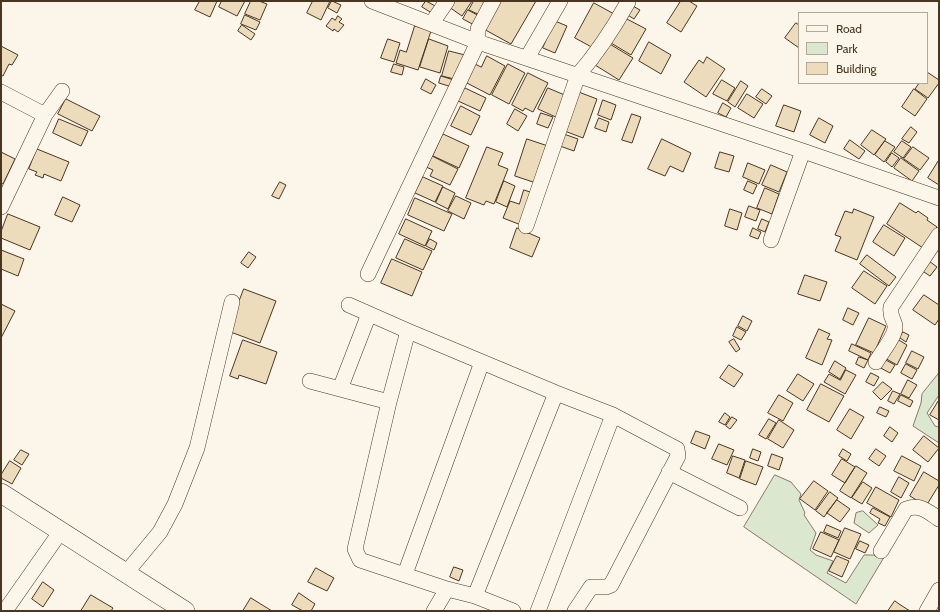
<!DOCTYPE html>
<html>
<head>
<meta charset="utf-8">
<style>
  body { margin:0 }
  #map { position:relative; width:940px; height:612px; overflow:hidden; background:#fbf6e9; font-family:Cabin,sans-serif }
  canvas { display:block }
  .frame { position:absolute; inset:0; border:2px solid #4a3520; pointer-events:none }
  .legend { position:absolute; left:798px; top:12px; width:130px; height:72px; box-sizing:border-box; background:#fbf6e9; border:1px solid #b4a999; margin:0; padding:5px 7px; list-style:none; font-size:12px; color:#4a3520 }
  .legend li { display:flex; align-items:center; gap:8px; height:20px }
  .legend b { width:20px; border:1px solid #b4a999 }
</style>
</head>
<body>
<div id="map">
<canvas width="940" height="612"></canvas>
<div class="frame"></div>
<ul class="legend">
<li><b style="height:5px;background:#fbf6e9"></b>Road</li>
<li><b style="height:11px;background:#dce7d0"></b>Park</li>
<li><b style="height:11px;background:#ecdcbc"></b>Building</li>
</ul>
</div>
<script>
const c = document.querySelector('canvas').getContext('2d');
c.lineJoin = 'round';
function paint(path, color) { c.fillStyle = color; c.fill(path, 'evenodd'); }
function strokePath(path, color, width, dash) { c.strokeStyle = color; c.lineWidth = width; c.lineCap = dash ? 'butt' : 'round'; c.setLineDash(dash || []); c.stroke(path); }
const green = new Path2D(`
  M939,373V395L927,413L935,426L939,427V443L913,426L921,403L922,394Z
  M775,475L791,482L801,494L799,500L805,513L804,515L816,533L810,550L816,555L833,561L827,573L846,583L864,555H876L886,554L856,604L744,527Z
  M863,511L878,525L869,533L854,523L856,513Z`);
const building = new Path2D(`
  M200,1H217L210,17L195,10Z
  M222,1H245L237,16L219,7Z
  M251,1H259L267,4L260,20L245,14Z
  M313,1H330L321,20L307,13Z
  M332,1L341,5L337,13L328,8Z
  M426,1L439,8L435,15L422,7Z
  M453,1H472L462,16L449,7Z
  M474,1H481L488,4L482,16L469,10Z
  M494,1H536L511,44L480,27Z
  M681,1H689L697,6L681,32L667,23Z
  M594,3L616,15L597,50L575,38Z
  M631,5L640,10L634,19L626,14Z
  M468,10L481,17L476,26L463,19Z
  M245,15L260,22L256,30L241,24Z
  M338,16L342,19L339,22L344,25L338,32L334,29L333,31L326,26L332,18L335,20Z
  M625,18L646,29L631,55L611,43Z
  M555,21L567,26L555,53L543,48Z
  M796,23L799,25V48L785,38Z
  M242,25L255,34L251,40L238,31Z
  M415,26L431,31L418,70L396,63L400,50L406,52Z
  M388,39L400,43L394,62L381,58Z
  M429,39L448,46L440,73L420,67Z
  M649,42L671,55L661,74L639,61Z
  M608,43L633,58L619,80L595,65Z
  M1,46L18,55L12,65L9,64L3,76L1,75Z
  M449,51L465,55L458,80L442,76Z
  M487,56L505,66L490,95L465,82L475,64L481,67Z
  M707,57L725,69L706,97L684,82L699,60L703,63Z
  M394,64L404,67L402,75L391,72Z
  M508,64L525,73L509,104L492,95Z
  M927,72L939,80V83L928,98L915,89L919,83H927Z
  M528,73L548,83L533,112L525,108L523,111L512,105Z
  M441,76L457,81L455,88L439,83Z
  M426,79L436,85L431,94L421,89Z
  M722,80L735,88L727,101L713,94Z
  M741,81L748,86L735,107L728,102Z
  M465,88L486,98L480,111L458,101Z
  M548,88L567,96L558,118L538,109Z
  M762,89L772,96L766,104L756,97Z
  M914,89L927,99L915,116L902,107Z
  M576,91L597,99L583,138L562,130Z
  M747,94L763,104L754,118L738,108Z
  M66,99L100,116L92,131L58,114Z
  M603,100L616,105L611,120L598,115Z
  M723,103L731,108L726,117L718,113Z
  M784,105L801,111L794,132L776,126Z
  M461,106L480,116L471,135L451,126Z
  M515,109L527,116L518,131L507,124Z
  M541,113L553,117L548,128L537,124Z
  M632,114L641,117L632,143L622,140Z
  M599,118L609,122L606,132L595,128Z
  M819,118L833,126L825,143L810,135Z
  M59,119L88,131L81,146L53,133Z
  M911,127L917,132L909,143L902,139Z
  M872,130L886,139L874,155L861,145Z
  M561,133L578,139L574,151L557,145Z
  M443,134L469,146L459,168L433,156Z
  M527,139L548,146L536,183L515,176Z
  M662,139L691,153L683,172L670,166L665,176L648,169Z
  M850,140L865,151L859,159L844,149Z
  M885,141L895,147L884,162L875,155Z
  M902,141L911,147L903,158L894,152Z
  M487,147L503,153L498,165L508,169L494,204L486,201L484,205L466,198Z
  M913,147L929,158L920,170L904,159Z
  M37,149L69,162L61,181L44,174L43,178L35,175L37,172L29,169Z
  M1,152L15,159L3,184L1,183Z
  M720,152L734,156L729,172L715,168Z
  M892,153L899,158L892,167L886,162Z
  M432,156L458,169L450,185L430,176L433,170L426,167Z
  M901,158L919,171L912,181L894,168Z
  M939,160V185L928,178Z
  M748,163L765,170L759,184L743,177Z
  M771,165L787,172L779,192L762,185Z
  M423,177L443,186L435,202L415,193Z
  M504,181L515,186L507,207L496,202Z
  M748,181L757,185L753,194L744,190Z
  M280,182L286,185L279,199L272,196Z
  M443,187L455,193L448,209L436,203Z
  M765,188L779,194L772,214L757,208Z
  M524,190L533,193L521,225L503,218L510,201L519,204Z
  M456,196L471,203L464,219L448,211Z
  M63,197L80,205L72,222L55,215Z
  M415,198L452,214L444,231L408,215Z
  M900,203L916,213L918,211L928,218L927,220L937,227L923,248L887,224Z
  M749,206L760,210L756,221L745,217Z
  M730,209L742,213L737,230L725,226Z
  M854,209L874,217L857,260L835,251L841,237L835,235L845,211L852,213Z
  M8,214L40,227L30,250L1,238V232Z
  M406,219L432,231L425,246L399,234Z
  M762,219L769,222L765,232L758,229Z
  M884,225L905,238L894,256L873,242Z
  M517,228L540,238L532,257L510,248Z
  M753,228L761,232L758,239L750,236Z
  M405,239L432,251L423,270L396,258Z
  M430,239L437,243L434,250L426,246Z
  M1,250L24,259L18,276L1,269Z
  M249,252L256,257L248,268L241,263Z
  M867,255L896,277L889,286L860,264Z
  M925,258L937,267L930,276L918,268Z
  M392,259L422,272L412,296L381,283Z
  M864,271L887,286L875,304L852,288Z
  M805,275L827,282L820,301L798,294Z
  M244,289L276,301L260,343L228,331Z
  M924,295L939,305V319L935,325L913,310Z
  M1,304L15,311L1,338Z
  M848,308L859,313L853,325L843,320Z
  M743,316L752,321L747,331L738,326Z
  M869,318L886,326L874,353L856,345Z
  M737,327L746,332L741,340L733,336Z
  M819,329L830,334L827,339L832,340L822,365L806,358Z
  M903,332L909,335L906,342L900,338Z
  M894,337L907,345L897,365L883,357Z
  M734,339L740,349L736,352L729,342Z
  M243,340L277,352L266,384L239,375L238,379L230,376Z
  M852,344L871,353L868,360L849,351Z
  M912,351L924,357L918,369L906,363Z
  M859,357L868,360L864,368L856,364Z
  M882,358L895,365L890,373L877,366Z
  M835,361L846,368L840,379L829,372Z
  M906,364L917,370L912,379L901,373Z
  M729,365L743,374L734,387L720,378Z
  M846,370L856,375L845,394L824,382L829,374L840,380Z
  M871,373L879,377L874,386L866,382Z
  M798,374L814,384L803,401L787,391Z
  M908,380L917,385L909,398L901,394Z
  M883,382L892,389L881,400L873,392Z
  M821,384L844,396L829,422L807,410Z
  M893,391L900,394L894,404L888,401Z
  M779,395L793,403L783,421L768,413Z
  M901,395L913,401L910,407L898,401Z
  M939,400V420L930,415Z
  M880,407L889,411L886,417L877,413Z
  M850,409L864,417L851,439L837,430Z
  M725,413L730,417L725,425L719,422Z
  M732,417L737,420L730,429L726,426Z
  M769,419L776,423L766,439L759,435Z
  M779,420L794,430L783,448L768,439Z
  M890,427L898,433L892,442L884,436Z
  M696,431L710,436L705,449L691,443Z
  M924,436L939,448L928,462L913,450Z
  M719,444L734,450L727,465L712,459Z
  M753,449L761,452L758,461L750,458Z
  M843,449L851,454L847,461L839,456Z
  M876,449L886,456L879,466L869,459Z
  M21,450L29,454L22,465L14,460Z
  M772,454L783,458L779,470L768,466Z
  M733,456L745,460L739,478L727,473Z
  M902,456L921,466L914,481L894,471Z
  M842,459L855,467L845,483L832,475Z
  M10,461L21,468L12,484L1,478V475Z
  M746,461L763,467L756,485L740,479Z
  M856,466L867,473L851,498L840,491Z
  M924,472L939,481V485L926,506L910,496Z
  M899,477L909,483L901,498L891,492Z
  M814,481L828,491L815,510L800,499Z
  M863,482L872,488L862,504L852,498Z
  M876,487L899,500L891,517L867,503Z
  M830,492L838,498L824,517L816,511Z
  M837,500L850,509L840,522L827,513Z
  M873,508L890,517L885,526L878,523L880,519L870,513Z
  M827,525L841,531L838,538L824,532Z
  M845,528L861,534L850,559L834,552Z
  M821,532L839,540L831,557L813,549Z
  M860,541L869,545L865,553L856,549Z
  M837,556L849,561L842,577L829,571Z
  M454,567L463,570L459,581L450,577Z
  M316,568L334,578L327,591L308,582Z
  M43,582L54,590L43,607L32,599Z
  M299,593L315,604L311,611H303L292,605Z
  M91,595L113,608L111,611H81Z
  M251,598L272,611H243Z
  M895,601L899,604L910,611H888Z`);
const minor = new Path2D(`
  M372,1L478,42L803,151L939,198
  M432,23L447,1
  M527,58L560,1
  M1,92L45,115
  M1,207L45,115L62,91
  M526,226L578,75C598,52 613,29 628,2
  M771,240L803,151
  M368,274L478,42V29L493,1
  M349,305L408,331L556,393L613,415L677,449L678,456L611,585L606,587H591L575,611
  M408,331L389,402L355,549L360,560L447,589L475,596L513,611
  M876,362C881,353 894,338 895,328C896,321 889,318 891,307L939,235
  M310,381L389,402
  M340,389L369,314
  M669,472L740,508
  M881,551L906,509C921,504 927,511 939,519
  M126,573L160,532L175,504L197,448L232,302
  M405,574L482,362
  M475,596L556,393
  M5,611L61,531
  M434,611L447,589
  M538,611L613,415
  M927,611L939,590`);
const major = new Path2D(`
  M1,493L185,611`);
paint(green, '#dce7d0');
strokePath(green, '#887966', 1);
paint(building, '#ecdcbc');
strokePath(building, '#4a3520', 1);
strokePath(minor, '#4a3520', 16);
strokePath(major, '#4a3520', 20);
strokePath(minor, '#fbf6e9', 15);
strokePath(major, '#fbf6e9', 19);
</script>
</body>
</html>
